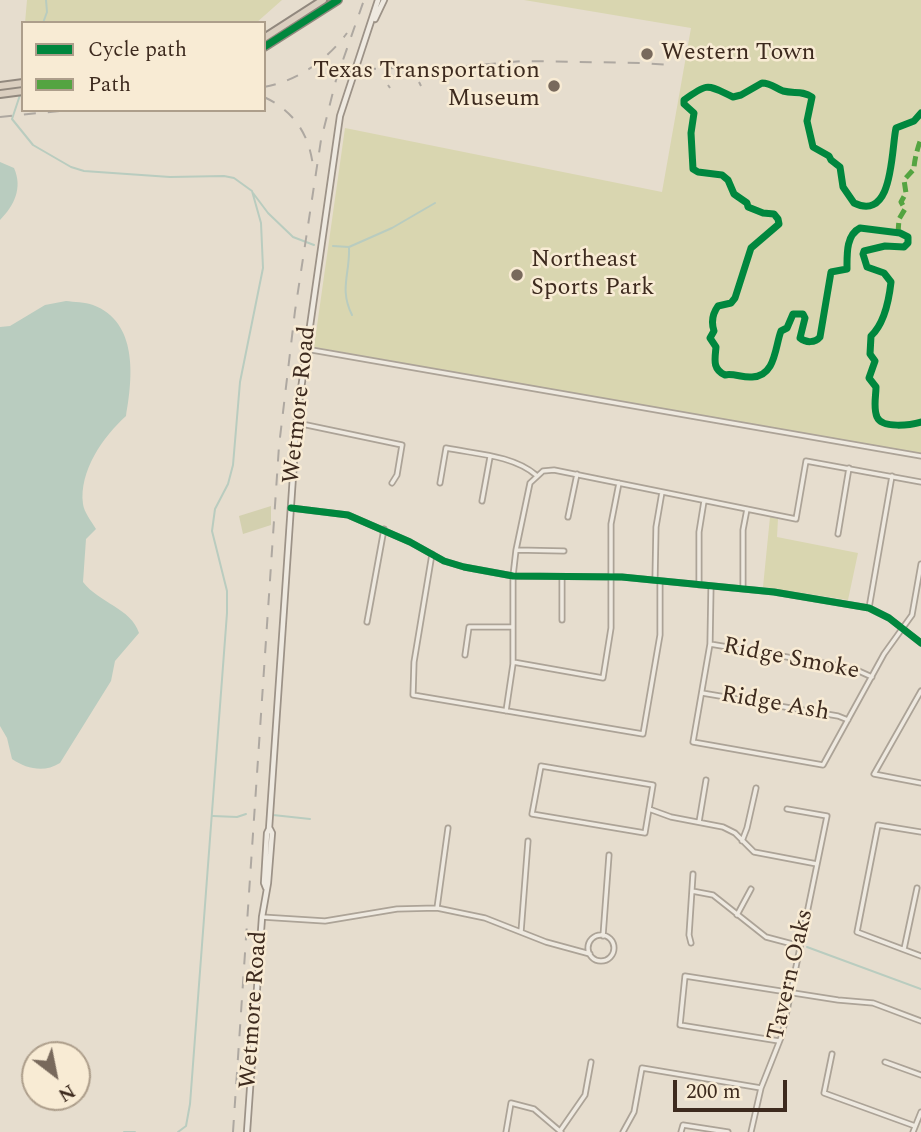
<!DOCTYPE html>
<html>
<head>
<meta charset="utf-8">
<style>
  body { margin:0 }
  #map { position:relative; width:921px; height:1132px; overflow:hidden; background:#e6ddce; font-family:Spectral,serif }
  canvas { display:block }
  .legend { position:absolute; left:21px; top:21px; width:245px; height:91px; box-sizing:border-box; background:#f8ebd4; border:2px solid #ad9e8b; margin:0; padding:9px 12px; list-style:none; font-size:21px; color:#3d2a1e }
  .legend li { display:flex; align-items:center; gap:14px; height:35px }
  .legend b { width:35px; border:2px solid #ad9e8b }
  .north { position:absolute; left:21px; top:1041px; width:70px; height:70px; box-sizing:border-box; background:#f8ebd4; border:2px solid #ad9e8b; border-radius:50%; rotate:148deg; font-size:19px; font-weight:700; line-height:28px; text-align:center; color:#3d2a1e }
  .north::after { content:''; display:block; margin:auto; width:24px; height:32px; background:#78695c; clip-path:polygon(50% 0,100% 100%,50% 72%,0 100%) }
  .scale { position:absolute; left:673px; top:1080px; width:114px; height:32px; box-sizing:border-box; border:4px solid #3d2a1e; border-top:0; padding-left:9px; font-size:21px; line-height:24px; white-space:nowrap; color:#3d2a1e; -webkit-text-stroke:5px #f8ebd4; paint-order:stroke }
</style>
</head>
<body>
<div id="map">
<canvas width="921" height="1132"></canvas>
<ul class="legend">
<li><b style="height:9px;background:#00873e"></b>Cycle path</li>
<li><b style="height:9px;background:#54a441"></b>Path</li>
</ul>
<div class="north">N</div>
<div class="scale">200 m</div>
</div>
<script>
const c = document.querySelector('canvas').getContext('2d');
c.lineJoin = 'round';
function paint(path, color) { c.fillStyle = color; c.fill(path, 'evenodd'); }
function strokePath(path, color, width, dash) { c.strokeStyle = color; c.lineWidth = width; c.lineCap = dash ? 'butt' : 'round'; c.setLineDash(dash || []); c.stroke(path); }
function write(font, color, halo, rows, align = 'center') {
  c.font = font + ' Spectral,serif'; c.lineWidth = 5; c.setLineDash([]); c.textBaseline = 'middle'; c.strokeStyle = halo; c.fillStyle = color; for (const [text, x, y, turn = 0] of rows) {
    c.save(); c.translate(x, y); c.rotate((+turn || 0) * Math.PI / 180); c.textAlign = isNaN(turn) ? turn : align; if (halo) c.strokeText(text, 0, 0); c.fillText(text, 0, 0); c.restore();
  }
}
const green = new Path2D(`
  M27,0H282L256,23H25Z
  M524,0H921V455L314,347L345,128L662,192L691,28Z
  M770,517L778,519L777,537L858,553L848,600L763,587Z`);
const cemetery = new Path2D(`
  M271,506V525L243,534L239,516Z`);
const water = new Path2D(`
  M0,162L14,168C23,188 14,206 0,220Z
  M66,301C74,302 85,302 93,305C138,322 133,377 126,416C103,437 79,471 83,504C84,512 91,521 96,529L86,539L83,582C99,603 131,608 139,633L115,661L111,681L60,763C44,773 27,769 12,759L7,738L0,726V327L10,326L45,305Z`);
const stream = new Path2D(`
  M43,23L47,12L46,0
  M20,95L12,119L33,145L71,167L84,171L170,177L224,176L234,178L252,191L261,223L263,268L240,382L233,465L228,484L215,509L212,531L227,591V613L190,1104L186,1126L178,1132
  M253,193L268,213L293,237L314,245
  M333,246L349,247L392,228L435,203
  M349,248C350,274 339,289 352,315
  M273,815L310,819
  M213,816L237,817L246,814
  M807,947L921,989
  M124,1132H135`);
const street = new Path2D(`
  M306,349L921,456
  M297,423L402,445L397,475L392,483
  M440,483L446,448C475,454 513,455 536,475
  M482,501L490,457
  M291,508L348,515L410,542L444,561L464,567L513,576L622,577L774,592L869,608L889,618L921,643
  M568,517L577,474
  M838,534L849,468
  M516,550L564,551
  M432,554L414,662L413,695L643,734L660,635V582
  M655,580L656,527L662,492
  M699,585V532L704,501
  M711,586L710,644L693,742L823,765L884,654L912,615L921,564
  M743,589V530L747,509
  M869,608L892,476
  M562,620V577
  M367,622L384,529
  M710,644L852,668L872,677
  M465,655L469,627H513
  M513,662L603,678L611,628V524L619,483
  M921,691L874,774L921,783
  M702,693L838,716L848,720
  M506,711L513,664V576L516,550L530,483L543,471L554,470L796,519L806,461L921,482
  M541,766L653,785L645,833L532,814Z
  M649,809L671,817L723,827L735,833L754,852L817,864
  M699,822L706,780
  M921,832L878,825L857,932L921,956
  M742,841L747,828L756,788
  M692,891L713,895L766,937L800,946
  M437,908L448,828
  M737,915L751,889
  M262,917L325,921L397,909L437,908L485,918L546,942L590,954
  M521,932L528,841
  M588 948a13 13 0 1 1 26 0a13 13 0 1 1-26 0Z
  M603,936L609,855
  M691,943L689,935L693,874
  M904,949L917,888
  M779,1041L680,1025L685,976L838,1000L873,1003L921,1021
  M832,1054L824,1093L915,1126
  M885,1062L921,1075
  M560,1131L585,1095L591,1062
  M506,1132L511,1103L534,1109L561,1132
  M623,1132L634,1112L642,1068L761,1088
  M681,1132L683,1125L728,1132
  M751,1132L761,1088L782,1035L827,816L787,809
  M913,1132L921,1112`);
const secondary = new Path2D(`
  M375,19L384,0
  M266,888L264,883L267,833L269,829L297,417L340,116L378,0
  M247,1132L262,917L268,883L272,833L270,829`);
const highway = new Path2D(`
  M264,38L323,0
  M264,47L338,0
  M0,86L23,83
  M0,94L23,91`);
const rail = new Path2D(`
  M364,69L467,66L522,61L641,63L672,65
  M419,82L421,86
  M388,85L390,88
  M264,87C298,81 327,60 347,33
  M264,97C294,111 309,134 313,166
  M0,117L69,110
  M233,1132L279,446L295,311L321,140L336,80L364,0`);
const quiet = new Path2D(`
  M898,233L899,219L905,209L901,202L906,193L904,180L914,169C914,161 918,146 921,139`);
const cycleway = new Path2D(`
  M264,47L338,0
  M921,113L914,121L896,128C891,150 894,222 854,203L843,187L840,167L831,160L829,156L813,147L807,121L812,97C802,90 794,94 783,91C775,88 771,83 762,83L741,95L733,97C707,85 709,82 684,100V104L694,113L691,133L693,169L698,172L722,175L728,180L734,194L747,203L748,207L763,213L774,214L778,219L779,224L751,248L735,298L731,303L718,306C713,313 711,322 714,331L710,338L716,347C715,359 712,369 725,375C733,373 743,378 752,377C776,376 775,346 781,331L787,328L793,314H803L805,318L800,338C806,343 815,343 820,337L831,272L847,269C847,254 846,235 860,228L900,233L908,237V243L904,247L885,246L864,251L863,254L867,267L884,273L891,282C889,300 885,323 871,336L870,354L875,361L869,378L876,387C876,396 873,408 877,417C882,429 911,425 921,422
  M291,508L348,515L410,542L444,561L464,567L513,576L622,577L774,592L869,608L889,618L921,643`);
const markers = [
  [647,54,7,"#78695c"],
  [554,86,7,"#78695c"],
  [517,275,7,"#78695c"]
];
const poiNames = [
  ["Western Town",661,54],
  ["Texas Transportation",540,72,"right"],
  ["Museum",540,100,"right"],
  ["Northeast",531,261],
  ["Sports Park",531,289]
];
const streetNames = [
  ["Wetmore Road",301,405,-84],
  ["Ridge Smoke",791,660,11],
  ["Ridge Ash",775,705,10],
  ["Tavern Oaks",792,975,-77],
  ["Wetmore Road",255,1010,-86]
];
paint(green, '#d9d6b0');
paint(cemetery, '#d3d0af');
paint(water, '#b9ccbf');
strokePath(stream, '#b9ccbf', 2);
strokePath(street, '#aca397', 7);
strokePath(secondary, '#9c9287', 8);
strokePath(highway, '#91887e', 10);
strokePath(street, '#eee9e0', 3.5);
strokePath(secondary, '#eee9e0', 4.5);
strokePath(highway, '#dacebf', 6);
strokePath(rail, '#aea8a1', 2, [12, 12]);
strokePath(quiet, '#54a441', 5, [10, 5]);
strokePath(cycleway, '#00873e', 7);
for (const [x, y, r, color] of markers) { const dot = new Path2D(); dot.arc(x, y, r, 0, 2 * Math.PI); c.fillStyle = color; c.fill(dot); strokePath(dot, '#f8ebd4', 2.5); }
write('24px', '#3d2a1e', '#f8ebd4', poiNames, 'left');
write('24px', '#3d2a1e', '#f8ebd4', streetNames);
</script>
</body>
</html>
